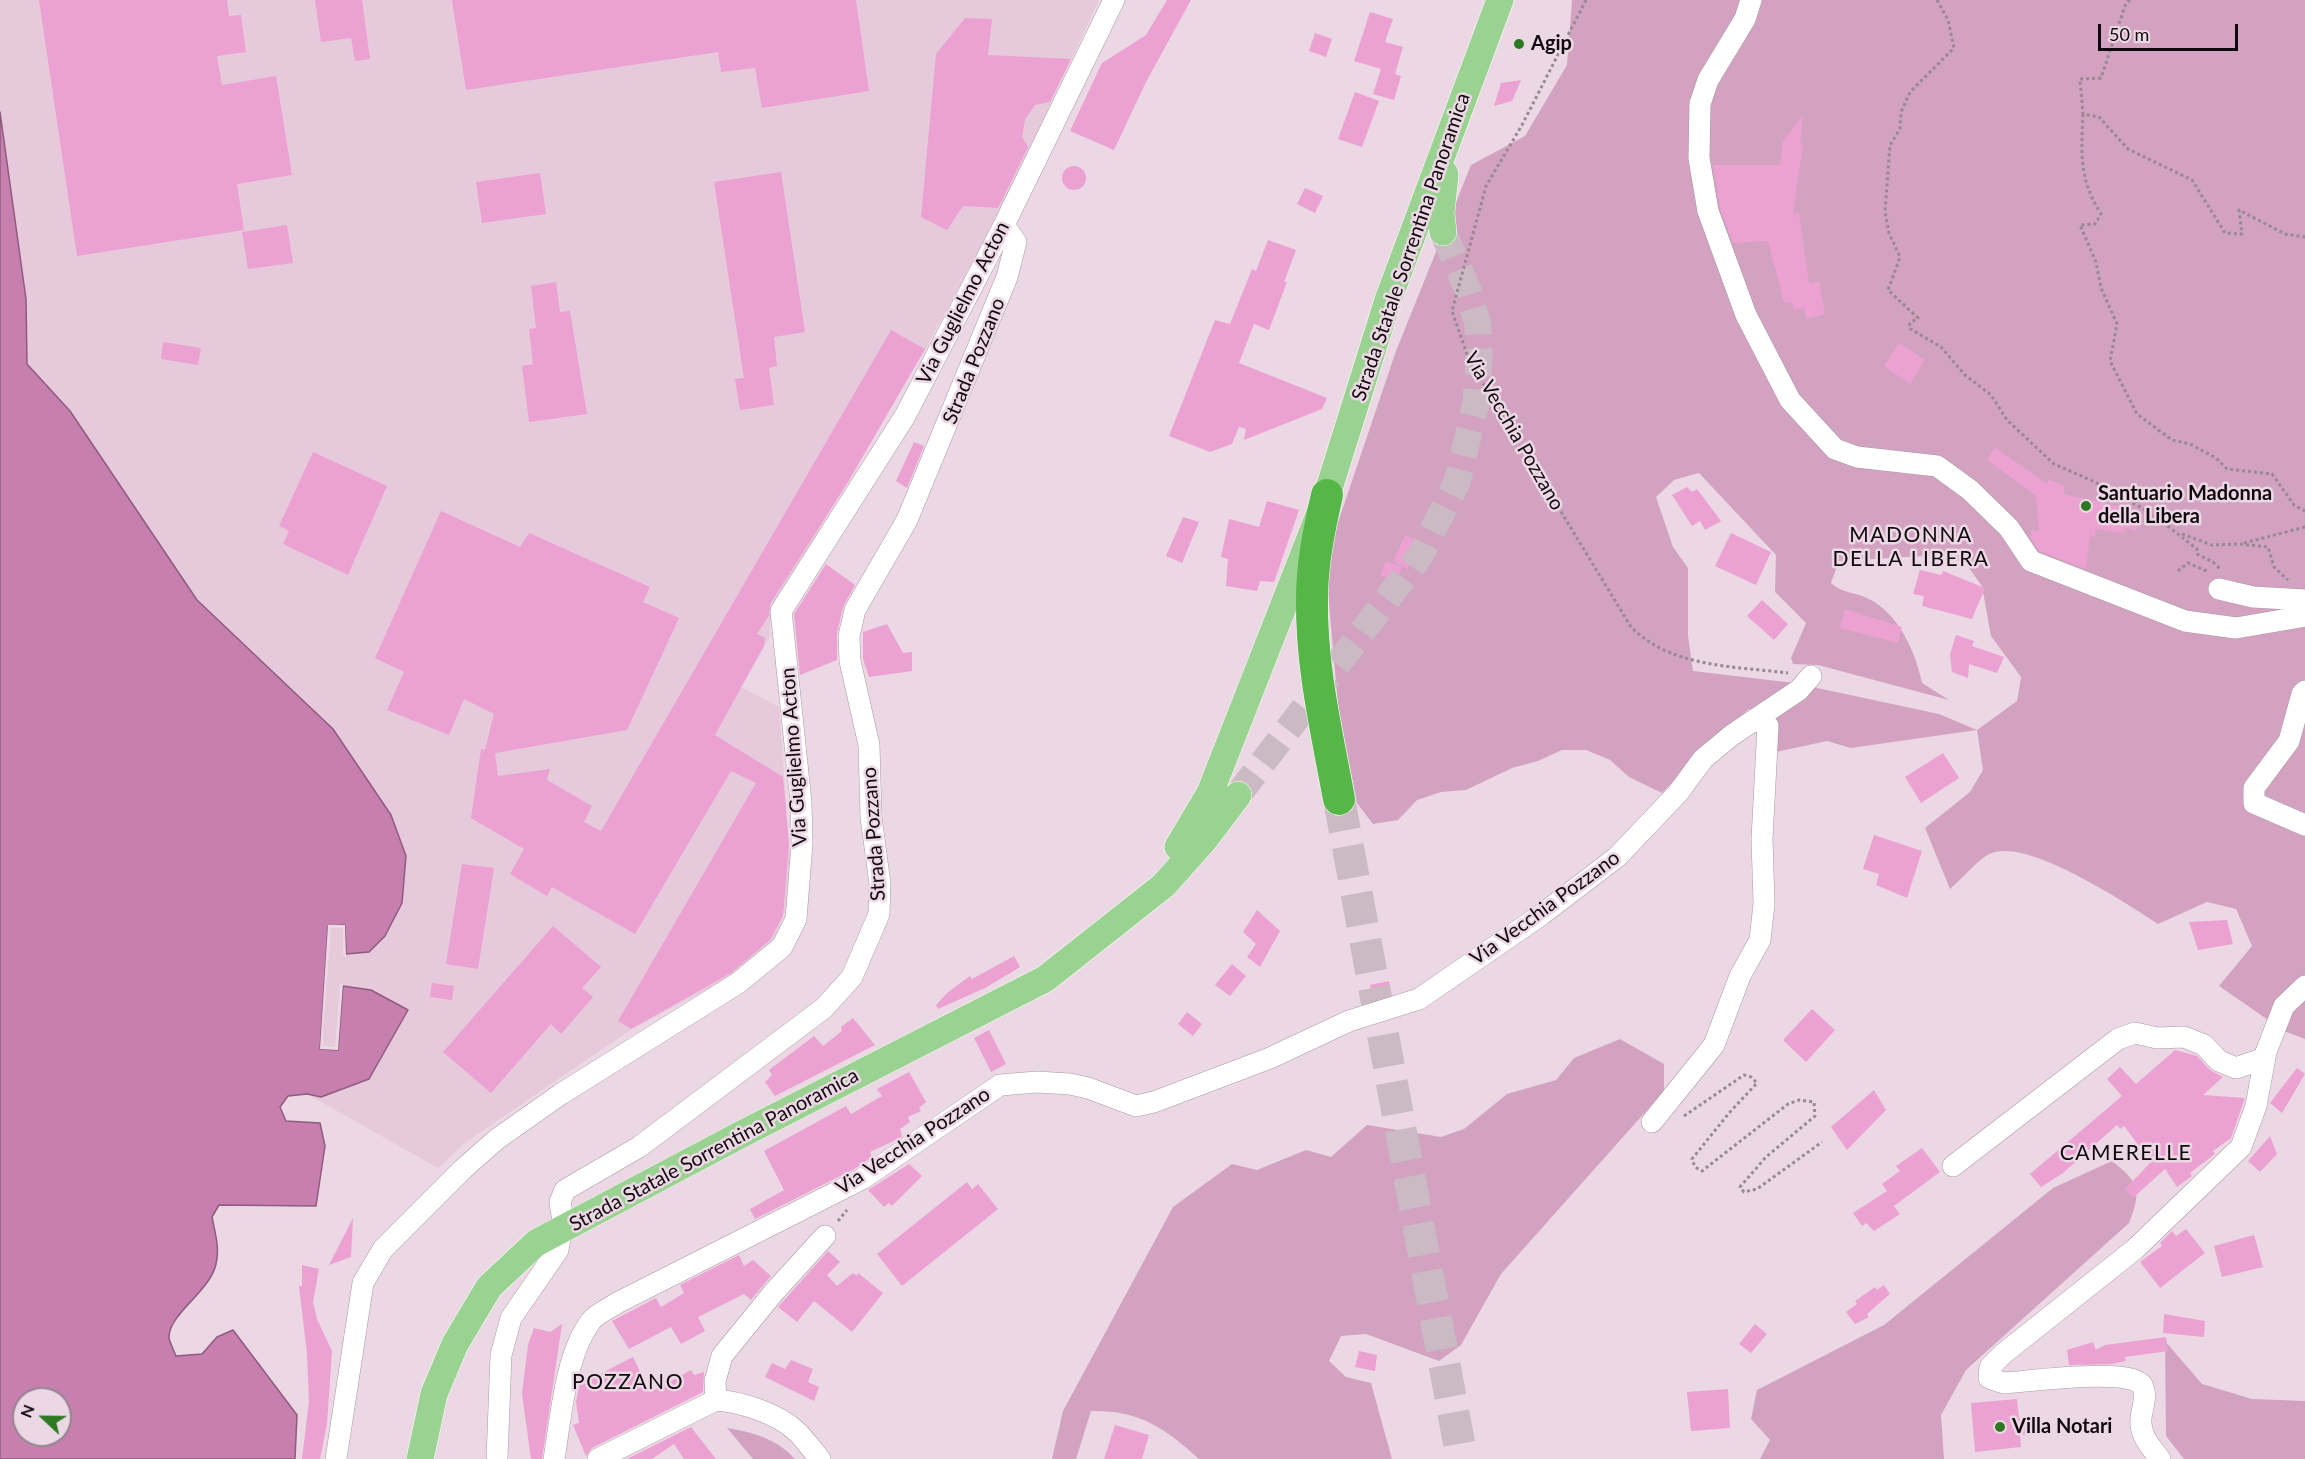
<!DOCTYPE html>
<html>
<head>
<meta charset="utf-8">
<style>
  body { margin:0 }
  #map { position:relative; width:2305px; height:1459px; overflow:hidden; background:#ecd8e4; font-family:Lato,sans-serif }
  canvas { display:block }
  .north { position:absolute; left:12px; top:1387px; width:60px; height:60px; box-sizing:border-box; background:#ecd8e4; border:2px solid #94858e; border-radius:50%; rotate:292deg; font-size:16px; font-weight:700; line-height:24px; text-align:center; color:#10090e }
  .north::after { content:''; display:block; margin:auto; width:21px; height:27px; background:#2d7921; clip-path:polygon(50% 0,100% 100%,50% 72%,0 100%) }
  .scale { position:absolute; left:2098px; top:24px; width:140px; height:27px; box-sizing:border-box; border:3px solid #10090e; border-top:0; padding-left:8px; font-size:18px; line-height:21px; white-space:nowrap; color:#10090e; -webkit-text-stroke:4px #ecd8e4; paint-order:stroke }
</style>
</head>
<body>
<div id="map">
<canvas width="2305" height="1459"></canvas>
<div class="north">N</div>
<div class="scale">50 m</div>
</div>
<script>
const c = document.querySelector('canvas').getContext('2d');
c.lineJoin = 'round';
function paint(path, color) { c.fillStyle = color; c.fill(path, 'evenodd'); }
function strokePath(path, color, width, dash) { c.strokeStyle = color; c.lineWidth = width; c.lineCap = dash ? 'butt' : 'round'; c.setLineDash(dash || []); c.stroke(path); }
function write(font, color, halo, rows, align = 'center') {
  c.font = font + ' Lato,sans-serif'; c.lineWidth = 5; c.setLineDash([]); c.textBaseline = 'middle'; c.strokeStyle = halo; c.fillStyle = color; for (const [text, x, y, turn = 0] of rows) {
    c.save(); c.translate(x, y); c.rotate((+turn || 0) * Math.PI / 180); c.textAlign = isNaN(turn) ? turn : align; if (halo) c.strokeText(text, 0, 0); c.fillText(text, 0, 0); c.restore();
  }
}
const built = new Path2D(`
  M0,0H1099L1003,205L925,350L775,605L770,623L769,638L741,687L779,707L792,883L787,905L776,935L758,959L732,976L632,1029L466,1142L438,1168L307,1094L328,925L391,815L333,729L197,600L70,411L27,364L26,299L0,112Z`);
const green = new Path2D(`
  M1572,0H2305V1039L2284,1031L2219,986L2252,946L2236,909L2207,902L2158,924C2126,903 2029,839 1992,853C1981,856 1960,881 1950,889L1925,828L1970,792L1983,770L1977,730L1851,748L1827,741L1776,752L1765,729L1749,709L1714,738L1662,793L1629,777L1610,760L1586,750H1562L1538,761L1512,768L1466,790L1441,792L1417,800L1398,820L1373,824L1357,803L1338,705L1328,592L1331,543L1396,351L1471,165L1525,136L1567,65ZM1699,473L1776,555L1775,592L1806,623L1791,658L1793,664L1818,665L1949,700L1922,683C1916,653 1899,614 1869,599C1856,592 1843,594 1831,583L1839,561L1941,555L1966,564L1982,586L1991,636L2021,677L2017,701L1977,730L1939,714L1794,683L1693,671L1688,636V568L1673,547L1656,497L1674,480Z
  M1620,1039L1664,1064V1091L1501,1274L1461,1345L1439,1361L1366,1334L1341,1336L1329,1361L1346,1377L1371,1383L1392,1459H1199C1165,1428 1139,1410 1091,1411L1076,1459H1052L1063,1411L1173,1207L1232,1164L1257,1170L1306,1150L1331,1157L1367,1125L1441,1137L1464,1129L1507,1094L1556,1080L1574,1058Z
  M2112,1161C2139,1182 2142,1191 2129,1223L1966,1370L1941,1415L1944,1459H1760L1770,1440L1751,1419L1757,1390L1884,1325L2053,1188Z
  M2165,1341L2202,1384L2252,1399L2305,1401V1459H2184L2166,1436Z
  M727,1428C753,1432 777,1439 795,1459H753Z`);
const water = new Path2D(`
  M0,112L26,299L27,364L70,411L197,600L333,729L391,815L406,856L402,903L385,936L369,952L346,954L345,925L328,926L320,1049L338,1050L343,986L371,990L408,1010L369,1079L321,1097L307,1094L288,1096L280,1107L286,1121L320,1123L325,1146L316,1206L219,1205L212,1217C215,1233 220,1248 216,1264C210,1292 168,1314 169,1338C170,1343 174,1351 176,1356L202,1354L217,1337L233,1330L297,1415L295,1459H0ZM24,1399H60V1435H24Z`);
const pier = new Path2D(`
  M328,925H345L346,957L343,955V928H331L323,1028V1046L335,1047L340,985L343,983L338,1050L320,1049Z`);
const building = new Path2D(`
  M39,0H227L229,16L241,15L246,52L217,56L222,85L276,76L292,175L237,184L244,230L77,256Z
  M315,0H362L370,59L355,61L351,38L321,42Z
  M452,0H856L869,91L762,108L755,68L721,72L718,52L466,90Z
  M1167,0H1191L1146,82L1114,150L1070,131L1102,63L1146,35Z
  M1370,12L1393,19L1385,42L1403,47L1395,74L1401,76L1394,100L1373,94L1381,69L1354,61Z
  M965,18L992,19L988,55L1071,59L1050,102L1035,105L1025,119L1022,137L1028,147L998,208L963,206L947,230L921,217L936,54Z
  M1315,33L1332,39L1326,57L1309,51Z
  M1521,80L1512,101L1494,106L1501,83Z
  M1355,92L1379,101L1362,147L1338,139Z
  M1803,116L1800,143L1803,144L1793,214L1799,213L1809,284L1819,281L1825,314L1806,319L1804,308L1794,310L1792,302L1784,303L1768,241L1733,243L1720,208L1713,165H1780L1783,140Z
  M1062 178a12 12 0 1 1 24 0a12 12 0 1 1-24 0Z
  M781,172L805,332L774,337L777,366L769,368L774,405L740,410L735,379L744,378L714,182Z
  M540,173L546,214L482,223L476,182Z
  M1305,188L1323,196L1315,213L1297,204Z
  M287,225L293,263L248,269L242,232Z
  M1268,240L1296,250L1284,282H1287L1269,330L1254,324L1239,363L1327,398L1322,409L1244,440L1246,429L1239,427L1232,444L1210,452L1169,436L1215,320L1230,324L1252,269L1256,271Z
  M556,282L560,312L570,311L587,414L529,422L522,366L533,364L529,329L536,328L531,286Z
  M891,330L925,349L848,482L770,604L769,615L757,634L765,638L764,646L715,735L783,777L789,844L783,916L770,940L731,973L631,1029L618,1021L756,783L731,771L635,934L552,887L547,896L510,874L524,849L471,818L481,749L485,750L494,714L464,699L449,735L387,710L404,672L375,658L441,511L520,547L529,533L650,587L643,602L679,618L627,730L495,753L498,776L550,769L547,780L592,806L584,822L601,831Z
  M163,342L201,348L198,365L161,359Z
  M1899,343L1925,360L1910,384L1884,366Z
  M914,442L924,446L907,488L896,481Z
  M1995,447L2047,484L2049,479L2064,486V494L2141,512L2136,530L2125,528L2124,533L2095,529V537L2090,536L2086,569L2039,551L2031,538V530L2039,531L2036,496L1987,460Z
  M313,452L387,486L348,575L283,544L289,531L279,526Z
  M1687,487L1692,492L1697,489L1721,521L1705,530L1700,521L1692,526L1672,495Z
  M1267,501L1299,510L1274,582L1260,581L1257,591L1226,586L1228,559L1221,557L1229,519L1259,527Z
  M1183,517L1199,522L1182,563L1166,556Z
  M1731,533L1771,552L1756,585L1715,566Z
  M1405,535L1420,542L1408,569L1393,561Z
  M1386,561L1402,567L1396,582L1380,575Z
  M826,564L855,585L843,607L837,633V660L800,675L794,614Z
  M1920,570L1941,575L1943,571L1985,588L1972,619L1922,606L1924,596L1913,594Z
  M1762,600L1788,624L1774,640L1747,616Z
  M1845,609L1902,627L1898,643L1840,628Z
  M887,624L903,653L912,652V671L869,677L863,659V632Z
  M1956,635L1974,641L1972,646L2004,657L1997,673L1969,664L1968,678L1952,672L1950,654Z
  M1943,753L1959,778L1921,803L1905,777Z
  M1874,835L1922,851L1907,898L1876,885L1879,874L1863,869Z
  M462,864L494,868L478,969L446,964Z
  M1257,910L1280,931L1260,967L1247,957L1256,944L1243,932Z
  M2227,920L2233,944L2198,950L2189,922Z
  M553,926L601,967L582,988L593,997L561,1034L551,1024L491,1093L443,1052Z
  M1014,956L1020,967L985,988L938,1009L936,1005L947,993L970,976L972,979Z
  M1232,964L1246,976L1230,996L1215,985Z
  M1389,981L1391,994L1372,1000L1370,985Z
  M432,983L454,986L452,1000L430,997Z
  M1812,1009L1835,1030L1806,1062L1783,1040Z
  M1187,1012L1202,1024L1193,1036L1178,1024Z
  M853,1018L875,1045L775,1096L765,1082L772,1075L769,1070L814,1036L823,1046L842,1031L841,1027Z
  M989,1030L1006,1064L991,1072L974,1038Z
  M2175,1050L2197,1056L2210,1070L2223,1077L2203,1095L2245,1098L2231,1138L2213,1151L2215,1154L2190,1173L2192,1176L2177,1187L2165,1169L2133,1198L2125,1189L2151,1162L2124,1126L2120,1129L2117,1125L2063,1173L2041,1187L2030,1174L2122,1096L2107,1079L2120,1067L2136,1084Z
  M2297,1068L2305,1074L2282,1113L2270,1103Z
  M909,1072L926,1102L919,1108L921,1111L908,1117L910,1122L900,1129L902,1137L870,1152L872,1157L856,1168L755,1219L750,1209L784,1190L764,1151L846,1106L851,1114L882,1096L877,1089Z
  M1874,1090L1886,1110L1847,1150L1831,1127Z
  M2270,1136L2277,1154L2260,1172L2248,1161Z
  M1922,1148L1940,1172L1894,1206L1900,1214L1874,1231L1866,1223L1862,1226L1853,1213L1887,1191L1882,1184L1900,1171L1896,1166Z
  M909,1164L922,1176L892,1206L889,1203L884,1207L868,1190Z
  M967,1182L972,1189L978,1184L998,1209L902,1286L877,1254Z
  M353,1218L351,1257L329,1265Z
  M2186,1229L2205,1253L2160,1288L2140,1262L2162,1246L2160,1243L2172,1231L2176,1236Z
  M2254,1235L2263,1267L2222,1277L2214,1246Z
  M828,1251L840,1262L827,1275L837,1286L853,1273L857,1276L858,1273L883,1293L852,1332L814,1301L797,1322L778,1307Z
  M739,1255L744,1266L753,1260L771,1276L751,1300L744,1294L698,1317L705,1331L681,1344L671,1327L629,1349L612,1321L656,1298L661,1307L684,1293L680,1285Z
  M302,1265L319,1269L313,1302L317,1319L332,1351L327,1424L320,1459H302L309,1401L307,1354L299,1286H302Z
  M1884,1285L1890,1294L1867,1314L1869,1317L1855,1324L1846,1312L1857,1304L1855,1301L1875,1287L1877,1290Z
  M2164,1314L2205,1321L2204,1337L2163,1333Z
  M562,1324L542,1459H531L522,1394L528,1345L534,1328L550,1332Z
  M1755,1324L1767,1334L1751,1353L1739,1344Z
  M2166,1337L2168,1351L2125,1357L2126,1361L2112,1364L2069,1365L2067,1350L2093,1342L2096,1350L2105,1345Z
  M1359,1351L1377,1355L1375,1371L1355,1367Z
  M633,1357L650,1392L691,1370L694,1375L704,1372L703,1392L592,1448L586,1456L573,1425L579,1423L576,1402L579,1385Z
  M791,1360L813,1369L808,1382L819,1387L814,1401L765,1377L772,1363L785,1369Z
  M1728,1389L1730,1428L1691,1431L1687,1392Z
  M2017,1399L2019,1419L2027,1418L2028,1434L2020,1435L2021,1447L1975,1452L1971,1403Z
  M1115,1425L1149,1435L1142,1459H1104Z
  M691,1427L716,1459H684L674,1444L652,1459H627Z`);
const majorTunnel = new Path2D(`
  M1238,795L1420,556L1457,482L1476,403L1479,360L1478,325L1468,290L1443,232`);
const highwayTunnel = new Path2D(`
  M1339,799L1462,1459`);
const path = new Path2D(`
  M1586,0L1522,125L1486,186L1452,311L1469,360L1631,627C1672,668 1734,666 1788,673
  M1937,0L1948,20L1954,48L1910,92L1901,112L1900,129L1890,145L1885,212L1889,233L1900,257L1888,290L1918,318L1910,323L1909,328L1941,347L1965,375L1991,395L2007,420L2054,464L2095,482L2151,513L2197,549V554L2213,562L2220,569
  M2130,0L2126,3L2101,78L2080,79L2083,114L2099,117L2128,149L2192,180L2225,233L2242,234L2239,210L2285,234L2305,237
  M2083,114C2081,154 2079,179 2101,214L2095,224L2080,225L2096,262L2101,288L2117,324L2110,361L2137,414L2172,440L2190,444L2216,458L2227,469L2272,474L2294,505L2305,511
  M2182,534L2212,545L2240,544L2268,547L2274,567L2288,580
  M2244,543L2305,527
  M2178,571L2188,563L2209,572
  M1684,1116L1744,1075L1751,1077L1757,1083L1729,1113L1692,1159L1695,1167L1702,1171L1788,1104L1799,1100L1814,1102L1815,1116L1766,1157L1740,1187L1744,1192L1757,1189L1822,1142
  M838,1221L847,1210`);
const minor = new Path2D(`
  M1751,0L1745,19L1708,80L1700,104L1699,158L1708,211L1746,315L1790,400L1835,449L1857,457L1937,466L1970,490L2009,528L2031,561L2185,621L2236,628L2305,616
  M2219,589L2253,597L2305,600
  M2305,691L2302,694L2289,741L2254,788V803L2305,825
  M1652,1122L1714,1045L1740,976L1760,940L1764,904L1762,839L1768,726L1755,720
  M1953,1166L2118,1039L2135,1033L2157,1038L2184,1037L2204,1045L2219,1061L2236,1068L2265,1058
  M716,1400L715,1381L722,1356L774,1292L825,1236
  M336,1459L363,1283L383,1249L463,1169L497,1139L561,1094L738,983L782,947L796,919L802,844L801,802L781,611L905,416L1004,225L1114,0
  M497,1459L501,1355L511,1318L558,1250L563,1221L560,1202L565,1190L639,1147L824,1008L852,977L879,914L880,884L871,817L869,745L850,661L849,636L855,610L907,520L1007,277L1016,242L1004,225
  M554,1459C561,1418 565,1355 591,1321C596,1314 610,1308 617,1303L862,1179L1000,1085L1037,1082L1070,1084L1088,1088L1136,1106L1154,1102L1270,1058L1349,1021L1419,999L1541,915L1617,857L1678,793L1703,759L1732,735L1799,690L1811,676
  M598,1459L716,1400C741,1402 776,1413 795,1430C804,1438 812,1450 820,1459
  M2160,1459C2151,1447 2139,1435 2141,1418C2142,1408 2147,1398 2143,1387C2136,1366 2026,1382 2004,1383L1989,1378L1990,1367L2003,1354L2135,1249L2241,1147L2256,1106L2266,1052L2284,1006L2305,986`);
const major = new Path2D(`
  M1443,232L1441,213L1445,174
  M1178,847L1210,793L1327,495L1388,300L1500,0
  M420,1459L434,1394L455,1344L489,1287L536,1243L738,1136L1045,979L1164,885L1204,840L1238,795`);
const highway = new Path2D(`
  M1327,495C1319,530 1312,564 1312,600C1311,667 1327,733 1339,799`);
const markers = [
  [1519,44,6,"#2d7921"],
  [2086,506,6,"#2d7921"],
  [2000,1427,6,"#2d7921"]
];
const poiNames = [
  ["Agip",1531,44],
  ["Santuario Madonna",2098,494],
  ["della Libera",2098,517],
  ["Villa Notari",2012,1427]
];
const streetNames = [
  ["Strada Statale Sorrentina Panoramica",1411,247,-71],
  ["Via Guglielmo Acton",963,303,-63],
  ["Strada Pozzano",974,361,-68],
  ["Via Vecchia Pozzano",1514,431,60],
  ["Via Guglielmo Acton",794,757,-94],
  ["Strada Pozzano",874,834,-94],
  ["Via Vecchia Pozzano",1545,908,-36],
  ["Via Vecchia Pozzano",913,1141,-33],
  ["Strada Statale Sorrentina Panoramica",714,1150,-28]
];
const neighbourhoodNames = [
  ["MADONNA",1911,535],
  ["DELLA LIBERA",1911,559],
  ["CAMERELLE",2126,1153],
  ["POZZANO",628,1382]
];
paint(built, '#e6cadb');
paint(green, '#d2a2c0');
paint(water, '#c67fae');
strokePath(water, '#8f5c7e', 1.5);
paint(pier, '#ecd8e4');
paint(building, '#eba1d2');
strokePath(majorTunnel, '#cbb9c4', 27, [27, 14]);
strokePath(highwayTunnel, '#cbb9c4', 32, [32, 16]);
strokePath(minor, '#ab98a4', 22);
strokePath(major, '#fff', 28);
strokePath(highway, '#fff', 33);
strokePath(path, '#988993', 3, [3, 3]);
strokePath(minor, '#fff', 21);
strokePath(major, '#9ad391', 27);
strokePath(highway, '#56b648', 32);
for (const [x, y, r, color] of markers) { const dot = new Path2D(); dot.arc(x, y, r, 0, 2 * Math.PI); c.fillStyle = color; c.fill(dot); strokePath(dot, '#ecd8e4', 2); }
write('bold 20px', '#10090e', '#ecd8e4', poiNames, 'left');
write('20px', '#10090e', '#ecd8e4', streetNames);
c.letterSpacing = '1.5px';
write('21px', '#10090e', '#ecd8e4', neighbourhoodNames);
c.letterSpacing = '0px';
</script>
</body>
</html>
